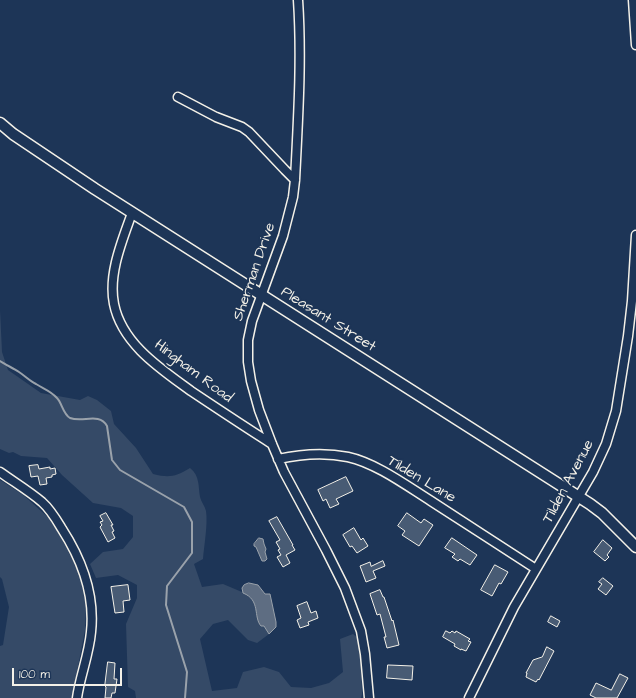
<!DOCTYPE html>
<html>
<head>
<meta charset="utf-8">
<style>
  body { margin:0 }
  #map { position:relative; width:636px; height:698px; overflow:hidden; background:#1d3557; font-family:"Architects Daughter",sans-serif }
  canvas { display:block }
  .scale { position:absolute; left:12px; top:668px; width:110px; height:18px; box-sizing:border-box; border:2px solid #f4f1e8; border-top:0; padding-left:5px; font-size:12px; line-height:14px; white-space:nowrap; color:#f4f1e8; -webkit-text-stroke:3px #1d3557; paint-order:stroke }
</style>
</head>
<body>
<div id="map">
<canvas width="636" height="698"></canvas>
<div class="scale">100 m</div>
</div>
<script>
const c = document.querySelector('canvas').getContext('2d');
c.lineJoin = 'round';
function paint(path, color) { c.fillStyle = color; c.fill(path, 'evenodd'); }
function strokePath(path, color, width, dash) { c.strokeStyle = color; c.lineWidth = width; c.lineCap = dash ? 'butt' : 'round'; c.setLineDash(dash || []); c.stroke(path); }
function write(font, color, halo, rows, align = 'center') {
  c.font = font + ' "Architects Daughter",sans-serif'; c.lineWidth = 4; c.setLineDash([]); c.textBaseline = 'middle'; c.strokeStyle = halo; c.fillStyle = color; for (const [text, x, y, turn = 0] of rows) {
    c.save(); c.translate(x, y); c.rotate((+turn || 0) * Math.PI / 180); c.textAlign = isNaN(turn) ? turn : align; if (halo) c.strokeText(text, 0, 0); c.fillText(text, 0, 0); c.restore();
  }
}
const green = new Path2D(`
  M0,310L2,352L8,370L41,393L80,400L88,396L97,400L111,411L114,424L136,448L153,474C169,478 175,477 190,468C200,476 198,486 200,497C201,502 205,506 206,511C208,524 204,546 203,559L194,564L202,587L223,584L249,595L254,602L257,614L269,634L257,643L248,640L228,620L213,624L200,639L212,691L237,688L243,672L264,667L279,672L291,687L311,688L329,683L343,672L340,639L353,634L358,638L361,654L362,694L361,698H136L135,691L128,687L126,624L137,598V585L118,575L96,578L90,564L103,552L123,549L133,537V516L121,508L93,503L62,475L47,458L21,456L13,452L9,453L0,449Z
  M0,480L22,494L50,519L68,550L80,576L86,607L85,630L72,698H0V646L3,645L9,607L2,579L0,577Z`);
const water = new Path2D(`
  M259,538L263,539L264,544L266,549L265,552L267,559L265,561H262L256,547L254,546V544Z
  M249,583L258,585L265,594H270L276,622V627L269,634L264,626H261C253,617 261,600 243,593L242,588L244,585Z`);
const stream = new Path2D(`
  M0,361C6,365 13,368 19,372C25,376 30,381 36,384C44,389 51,391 57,398C62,403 63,414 70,418C83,423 99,412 107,426L112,460L120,470L184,507L192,522V553L167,586L166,605L187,672L185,698`);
const building = new Path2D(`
  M38,465L39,469L50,467V469L55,468L56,474L52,475V477L46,478L47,484L40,485L38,476L31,477L29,466Z
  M346,477L353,491L336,499L339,504L330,508L326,499L323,501L318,490Z
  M106,513L113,525H111L114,531L112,532L115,538L108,542L100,527L102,525L100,522L103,521L100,516Z
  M407,513L421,523L424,519L433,525L419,546L402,535L405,531L398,526Z
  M277,517L293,545H292L295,550L286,555L290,563L283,567L277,557L281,555L278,550L280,549L276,542L280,540L269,521Z
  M354,528L361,540L363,538L368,546L357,553L352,546L350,547L343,535Z
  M452,538L477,555L470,565L460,559L458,561L452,557L455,554L445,548Z
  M603,540L612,548L607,555L609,557L605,561L594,552Z
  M383,561L385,566L373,571L376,578L366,582L360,566L370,562L371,566Z
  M495,565L508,572L501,584L499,583L492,596L481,590Z
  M603,578L613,586L606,595L598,589L602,584L599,582Z
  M128,585L130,600L123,601L124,612L115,613L111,587Z
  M380,590L383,597H384L392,621L393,620L399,645L387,648L384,637H386L380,614L377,615L370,594Z
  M307,602L311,613L316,611L318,618L308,622L309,625L300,628L297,620L301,618L297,606Z
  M551,616L560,621L557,627L548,622Z
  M446,631L450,633L452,631L455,633L456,631L470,639L468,641L471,642L466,651L461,649V650L454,646L455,644L443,637Z
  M547,647L554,651L539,680L538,679L536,682L526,677L527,673H526L533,660L542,657Z
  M108,662L115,663L114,679H117L115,693H112L111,698H105L106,687L105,686Z
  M388,665L413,666L412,680L387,678Z
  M620,674L628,678L617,698H596L590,695L596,683L611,690Z`);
const minor = new Path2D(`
  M298,0C302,60 298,120 295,180L293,197L283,236L252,321L248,340V362L251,381L259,410L272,444L284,472L326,550L345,588L361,631L365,654L369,698
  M633,0L636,45
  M178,97L216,117L242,127L249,132L285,170L295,180
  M132,213C122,241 108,274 114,304C122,344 161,369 191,391C218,409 245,427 272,444
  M278,459C301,454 324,452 348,457C376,463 407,486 431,501C466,524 501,546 536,569
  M0,472C14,482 29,491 42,502C51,510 56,519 62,529C82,560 95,595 91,632C89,655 80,676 77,698
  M469,698L514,607L593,472L606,444L616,411L628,336L632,301L636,235`);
const tertiary = new Path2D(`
  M0,123L13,134L95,189L590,504L602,513L636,547`);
const streetNames = [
  ["Sherman Drive",255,272,-71],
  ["Pleasant Street",328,320,32],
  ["Hingham Road",193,372,37],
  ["Tilden Lane",421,480,31],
  ["Tilden Avenue",569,482,-62]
];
paint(green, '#354a67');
paint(water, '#5e6d82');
strokePath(water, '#9aa2ab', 1);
strokePath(stream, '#9aa2ab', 2);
paint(building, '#485b74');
strokePath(building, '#f4f1e8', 1);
strokePath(minor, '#f4f1e8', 11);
strokePath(tertiary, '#f4f1e8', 13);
strokePath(minor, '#1d3557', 8);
strokePath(tertiary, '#1d3557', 10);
write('15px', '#f4f1e8', '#1d3557', streetNames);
</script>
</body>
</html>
